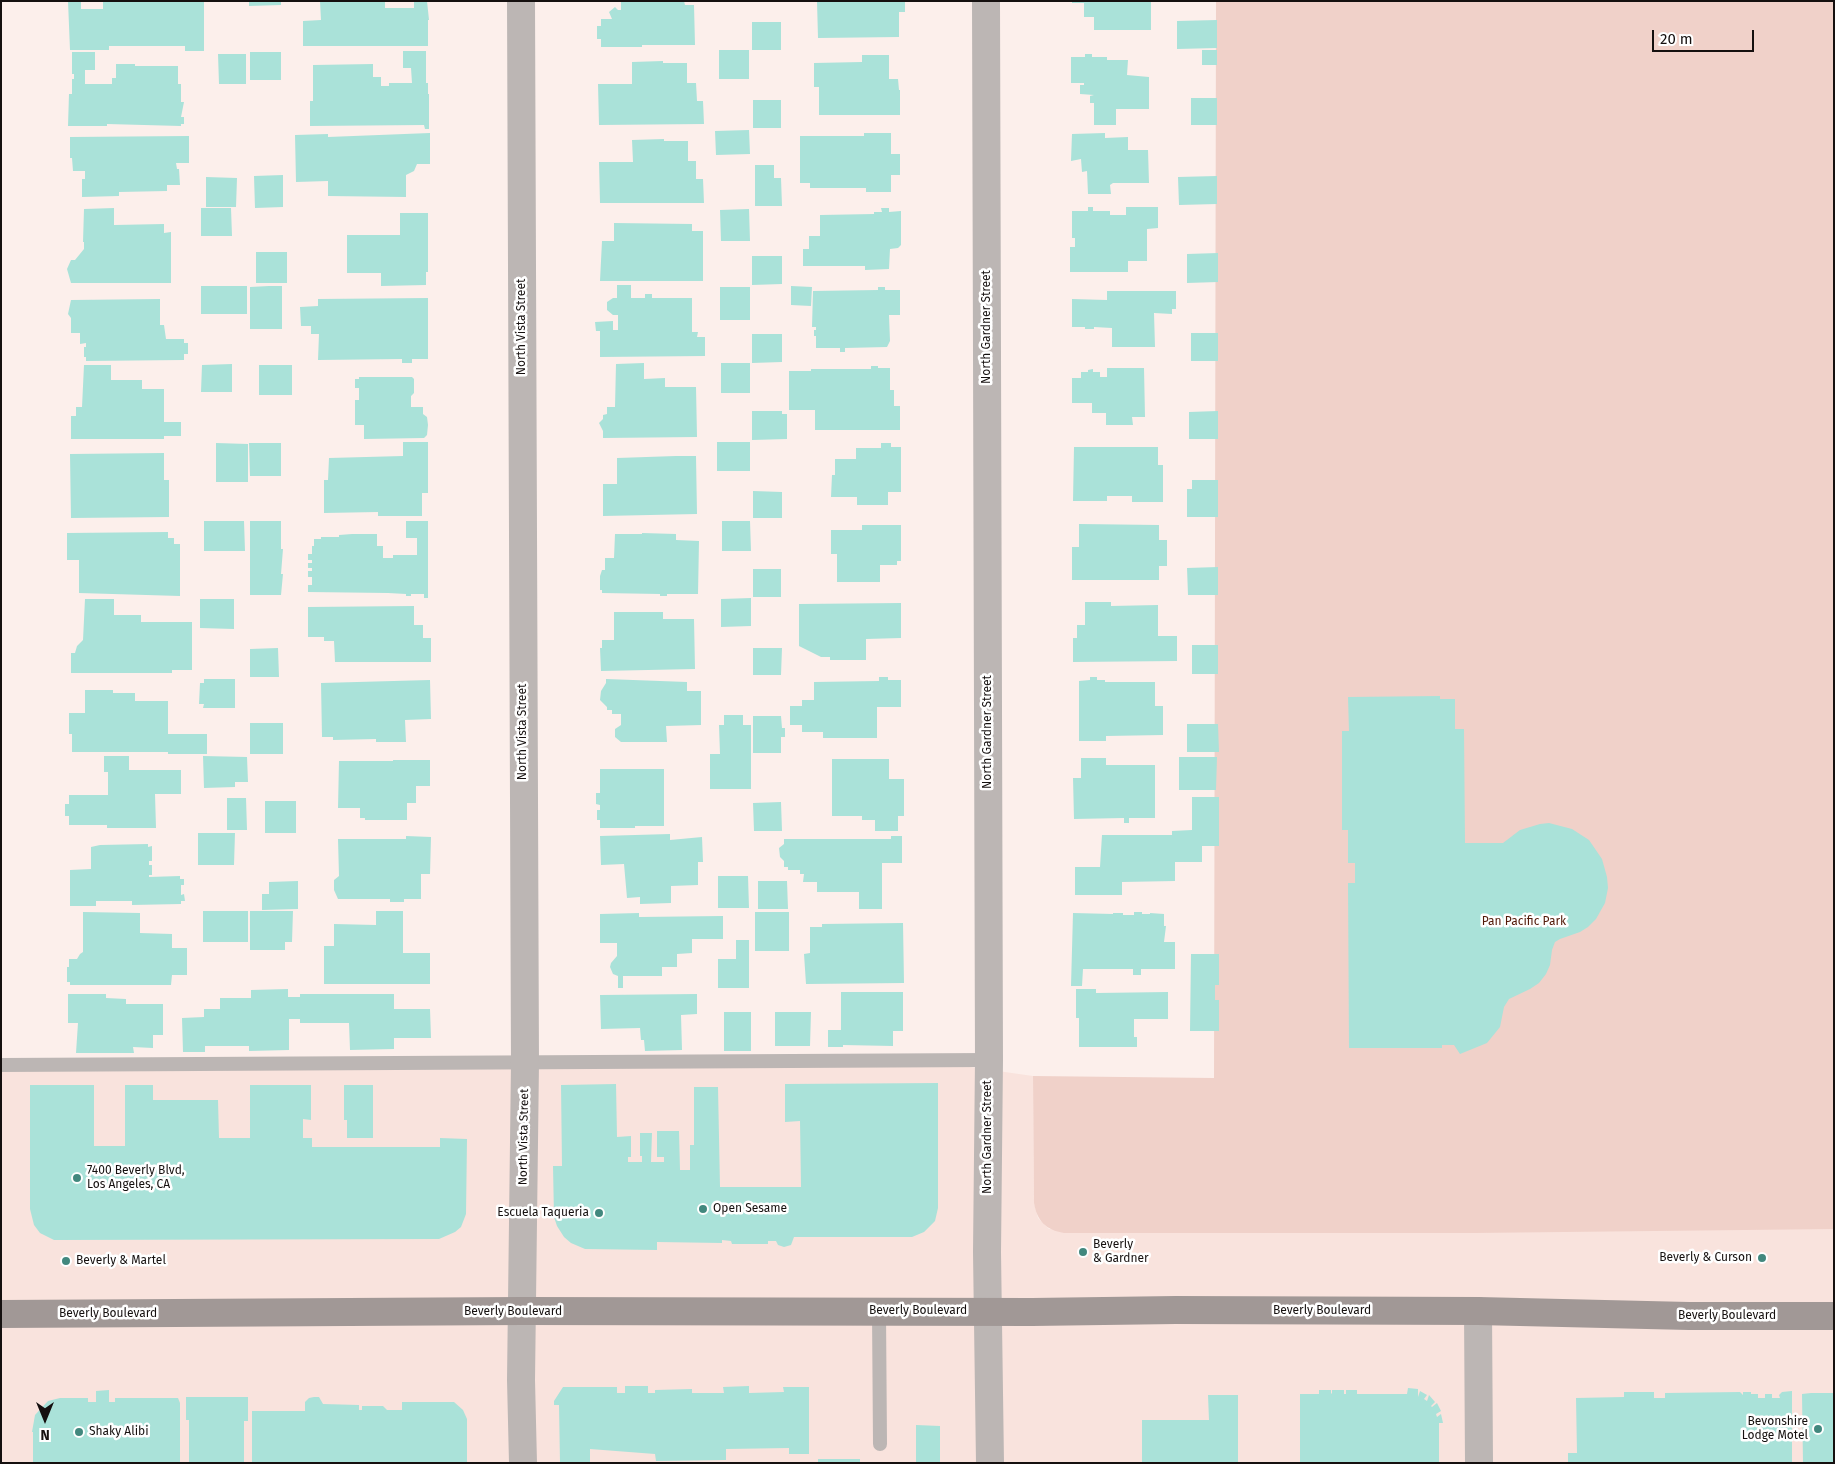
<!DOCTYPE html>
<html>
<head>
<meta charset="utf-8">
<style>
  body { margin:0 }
  #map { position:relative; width:1835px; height:1464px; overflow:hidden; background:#fcefeb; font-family:"Fira Sans",sans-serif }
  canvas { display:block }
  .frame { position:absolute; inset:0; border:2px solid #15100f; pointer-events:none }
  .north { position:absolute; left:20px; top:1394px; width:50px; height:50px; -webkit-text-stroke:4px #fff; paint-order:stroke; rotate:180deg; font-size:14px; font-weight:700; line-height:20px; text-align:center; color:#15100f }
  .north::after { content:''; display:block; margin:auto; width:18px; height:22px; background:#15100f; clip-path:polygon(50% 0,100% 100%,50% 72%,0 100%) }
  .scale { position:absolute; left:1652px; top:30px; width:102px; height:22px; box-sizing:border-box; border:2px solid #15100f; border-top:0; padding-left:6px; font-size:15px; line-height:18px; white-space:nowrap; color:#15100f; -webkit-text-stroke:4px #fff; paint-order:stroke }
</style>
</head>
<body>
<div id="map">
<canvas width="1835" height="1464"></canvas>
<div class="frame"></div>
<div class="north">N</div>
<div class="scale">20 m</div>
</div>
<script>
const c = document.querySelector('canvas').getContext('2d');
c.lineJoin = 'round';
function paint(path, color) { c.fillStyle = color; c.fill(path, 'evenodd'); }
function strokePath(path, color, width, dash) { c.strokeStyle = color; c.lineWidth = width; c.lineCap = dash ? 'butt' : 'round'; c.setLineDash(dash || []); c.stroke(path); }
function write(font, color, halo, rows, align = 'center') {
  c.font = font + ' "Fira Sans",sans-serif'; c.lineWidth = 5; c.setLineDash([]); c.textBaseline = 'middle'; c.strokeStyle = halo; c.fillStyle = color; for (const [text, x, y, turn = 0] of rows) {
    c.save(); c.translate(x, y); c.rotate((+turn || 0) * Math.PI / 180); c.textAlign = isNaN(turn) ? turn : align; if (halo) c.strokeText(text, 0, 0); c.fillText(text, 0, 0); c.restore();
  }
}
const built = new Path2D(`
  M1,1064H949L1033,1076L1034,1203L1038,1218L1049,1229H1834V1463H1Z`);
const green = new Path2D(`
  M1216,1H1834V1229L1474,1233H1064C1046,1230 1037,1221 1034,1203L1033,1076L1214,1078Z`);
const building = new Path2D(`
  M68,1H81V9H103V1H204V51H185V46H109V50H70Z
  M249,1H281V5L249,6Z
  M320,1H385V8H414V1H427L429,20H428V46H303V21L321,20Z
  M621,1H684L685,5H694L695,45H642V47H601V39H597V26H601V19H612L609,12L615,7L618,10H621Z
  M817,1L905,2V12H899V37L818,38Z
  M1072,1H1151V30H1094V17H1084V3H1072Z
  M1217,20V48L1177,49V21Z
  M752,22H781V50H752Z
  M719,50H749V79H719Z
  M1202,50H1217V65H1202Z
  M403,51H426V83H428V94H429V129H425L424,125L310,126V101H313V65L373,64V77H381V86H389V83H412L411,68H403Z
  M72,52H95V70H85V84H112V78H116V64H135V66H178V84H181V102H184L181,117H184V124H181V126L107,124V126H68L69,94H72V79H74V74H72Z
  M250,52H281V80H250Z
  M218,54H246V84H219Z
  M1085,54H1092V57H1107V60H1128L1127,75L1149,77V109H1116V125H1094V103H1090V96L1094,95L1080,94V85H1084V83H1071V57H1085Z
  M862,55H889V79H898L899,90H900V115H819V87H814V63L862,62Z
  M663,61V63H687V83H696L697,101H703L704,124L599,125L598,84H632V62Z
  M1191,98H1217V125H1191Z
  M753,100H781V128H753Z
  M749,130L750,154L716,155L715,131Z
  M430,133V164H417L414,171L406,175V197L328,196V181L296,182L295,135L328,134V137Z
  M864,133H891V154H900V175H891V192H866V188H810V183H800V136H864Z
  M1105,133V138L1128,137V150H1148L1149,183H1113L1110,185L1111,194H1088L1087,171L1082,172L1081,159L1071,161L1072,134Z
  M189,136V163H176L177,169H179L180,185H167V191L119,192V196L82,197V179H85V171H73L72,158H70V137Z
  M664,139V141H688V161H696V179H703L704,203H600L599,162H633L632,140Z
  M755,165H774V178H781L782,206H755Z
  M283,175V207L255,208L254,176Z
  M1217,176V204L1179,205L1178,177Z
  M206,177L237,178L236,207H206Z
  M1088,207H1093V211H1110V215H1126V207H1158V228L1147,229V261H1128V272H1070V247H1075V238H1072V211H1088Z
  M114,208V225L164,224V233L171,232V283H71L67,269L71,260H75L84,249V242H83L84,209Z
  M201,208H231L232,236H201Z
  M881,208H889V212L901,211V245L898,248L890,249L889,269L865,270V266H803V249H809V236H820V215L874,214V212H882Z
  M749,209L750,241H721L720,210Z
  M400,213H428V272H426V285L381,286V273H347V235H400Z
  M614,223L692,224V231H703V281H600L602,241H614Z
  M256,252H287V283H256Z
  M1218,253V282L1187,283V254Z
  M752,256H782V284L752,285Z
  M617,285H631V298H645V294H652V298H692V332H698L697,337H705V356L600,357V331H596L595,322L613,321V330H618V315H613L607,310V302L613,298H617Z
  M201,286H247V314H201Z
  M269,286H282V329H250V287Z
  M791,286L812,287L811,306L791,305Z
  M720,287H750V320H720Z
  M878,287H885V290H900V315H889L890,341L887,347L845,348V352H840V348H816V336H814V330H816V327H812L813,291L878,290Z
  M1107,291H1176V309H1172V314L1154,313L1155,347H1112V328L1094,327V329H1085V327H1072V299L1107,300Z
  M428,298V359H412V363H402V359L318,360L319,334H311V326H301L300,307L318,306V299Z
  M160,299V325H164L166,339H184V343H188V354H184V360L86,361V357H84V347H86V343L80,344V333H71V318L68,314L71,300Z
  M1191,333H1218V361H1191Z
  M752,334H782V362L752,363Z
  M644,363V379L665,378V387H696L697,437L603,438V431L599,423L603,419V415L607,414V407H615L616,364Z
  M721,363H750V393H721Z
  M232,364V392H201L202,365Z
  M84,365H111V380H142V389H164V422H181V436H164V439H71V416H76V407H82Z
  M259,365H292V395H259Z
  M871,366H878V368H890V390H894V406H900V430H815V410H789V371H811V369H871Z
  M1107,368H1144L1145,417H1132L1133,425H1106V413H1092V403H1072V378H1081V372H1088V370L1093,369V372H1100V377H1107Z
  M359,377H412L414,379V393L411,396V407H423V414L427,417L428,425L427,435L424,438L364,439V425H355V400H359V388H355V379H359Z
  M752,411H782V414H787V439L752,440Z
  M1218,411V439H1189V412Z
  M403,442H428V493H422V516H378V512L324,513V480H328L329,458L403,456Z
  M717,442H750V471H717Z
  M216,443L248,444V482H216Z
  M249,443H281V476H250Z
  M881,443H891V447H901V492H888V505H857V497H831L832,475H835V459H856V448H881Z
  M1074,447H1158V465H1163V502H1132V496H1107V501H1073Z
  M164,453V480H169V517L71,518L70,454Z
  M676,456H696L697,514L603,516V484H617V458Z
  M1192,480H1218V517H1187V489H1192Z
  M753,491L782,492V518H753Z
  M204,521H244L245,551H204Z
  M250,521H281V549H283L281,574H283L281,595H250Z
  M406,521H428V598H424V594H411V596H406V594L388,593L308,592V585H312V577H308V571H312V568H308V563H312V560H308V554H312V546H314V539H321V537H339V535L352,534H377V546H383V558H393V555H417V538H406Z
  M722,521H750L751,551H722Z
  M1079,524L1159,525V540H1167V566H1159V580H1072V547H1079Z
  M862,525H901V561H897V565H880V582H837V554H831V530H862Z
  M168,532V538H174V544H180V596L79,593V560H67V533Z
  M642,533L676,534V540L699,541L698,594H667V596H660V594L602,593V590H600V576L602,570H605V558H614L615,534H642Z
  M1218,567V595H1188L1187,568Z
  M753,569H781V597H753Z
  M751,598V626L721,627V599Z
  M85,599H114V615H141V622H192V670H172V673H71V653H75L77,646L83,640Z
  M200,599H234V629L200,628Z
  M1085,602H1111V606L1158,605V636H1177V661L1073,662V638H1077V625H1085Z
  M901,603V638L866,639V660H830V657H821L799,646V604Z
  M414,606V625H423V638H431V662H335L334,641H324V637H308V607Z
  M614,612H663V619H694L695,669L601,671L600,648H602V640H614Z
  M1192,645H1218V674H1192Z
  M278,648L279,677H250V649Z
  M753,648H782L781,675H753Z
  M879,677H888V680H901V707H877V738H823V732H802V725H790V706H802V700H814V682L879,681Z
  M1090,677H1097V680H1105V682H1155V706H1163V735L1106,736V741H1079V681L1090,680Z
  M204,679H235V708H203L204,704H199L200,683H204Z
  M606,679L687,682V691H701V725L666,726L667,742H621L615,737V729L621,725V714H612V710H607V707L600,700L601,691L606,683Z
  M430,680L431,719L405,720L406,742H376V739L333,740V737H322L321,683Z
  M85,690H113V693H135V701H168V734H207V754H168V752H72V734H69V713H85Z
  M1440,696V699H1455V729H1464L1465,843H1503L1520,830L1540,824L1549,823L1572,829L1589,840L1602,859L1607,877L1608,888L1605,903L1596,919L1588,927L1580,932L1560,939L1555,942L1552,950L1550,965L1546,974L1539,983L1530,989L1509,999L1504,1007L1500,1027L1487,1043L1460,1054L1454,1045H1442V1048H1349L1348,883H1355V863H1348V830H1342V731H1349L1348,697Z
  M724,715H743V725H751V789H710V754H720L719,725H724Z
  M753,716H781L782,728H785V737H781V753H753Z
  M250,723H283V754H250Z
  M1187,724H1218L1219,752H1187Z
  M104,756H129V770H181V794H155L156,828H107V825H69V816H65V804H69V795H108V772H104Z
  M203,756L247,757L248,782H235V787L204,788Z
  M1179,757H1217L1216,790H1179Z
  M1081,758H1106V765H1155V818H1129V823H1124V818L1074,819L1073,778H1081Z
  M832,759H889V779H904V816H898V831H875V820H862V816H832Z
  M393,760H430V786H416V803H407V820H365V818H360V808H338L339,761H393Z
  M600,769H664V826H635V828H600V820H597V810H600V805L596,804V793H600Z
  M1192,797H1219V846H1202V862H1175V881L1122,882V895H1075V867H1100L1102,835H1172V831L1192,830Z
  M227,798H246L247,830H227Z
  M265,801H296V833H265Z
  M781,802L782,831H754L753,803Z
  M198,833H235L234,865H198Z
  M670,834V840L702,837L703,862H698V885L671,886V903L640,904V897L627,898L624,864L601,865L600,836Z
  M406,836L431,837L430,874H421V899H404V902H390V899H338L334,890V880L339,876L338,839H406Z
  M891,836H902V863H882V909H859V892H817V882H803L804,874H800V870H788V867H784V861L780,857L779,848L784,844V839H891Z
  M148,844V847L152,846V861H149V865H152V875H149V877L180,876V879H184V885H181V895L184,894L185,901H181V904L132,905V901H96V906H70V870L91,869V847L100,845Z
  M718,876H748L749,908H718Z
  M298,881V909L262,910V894H269V882Z
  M758,881H787L788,909H758Z
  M203,911H248V942H203Z
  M250,911H293L292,942H285V950H250Z
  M376,911H403V953H430V984H324V946H334V924L376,925Z
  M83,912L140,913V933L172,934V948H187V975H172L171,985H70V982H67V967H69V959H77L80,954L83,952Z
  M755,912H789V951H755Z
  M1134,912H1142V914H1150V913L1164,914V926H1166L1164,942H1175V969H1141V975H1133V969H1083L1082,986H1071L1073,913L1113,914V913H1123V915H1134Z
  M639,913V917L723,916V939H692V953L677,954V967H662V976H623V988H618V976L613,974L610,967L611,963L617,956V943H600V914Z
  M903,923L904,983L806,984L804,954L810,953V927H822V924Z
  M736,940H749V988H718V959H736Z
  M1191,954H1219V985H1215V1000H1219V1031H1190Z
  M288,989V997H300V994H394V1009H430L431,1038H394V1049L350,1050L349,1023H300V1019H289V1050L249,1051V1046H205V1052H183L182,1018L204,1017V1009H220V998H251V990Z
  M1076,989H1096V993L1168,992V1019H1134V1037H1137V1047H1079V1018H1076Z
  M841,992H903V1031H893V1046L843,1045V1047H828V1030H841Z
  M68,994H106V998L126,999V1004H163V1035H153V1048L133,1047L134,1053H76L78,1023H68Z
  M697,994V1014L681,1015L682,1050L645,1051L644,1040H641L640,1028L601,1029L600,995Z
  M724,1012H751V1051H724Z
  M775,1012H811L810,1046H775Z
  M938,1083V1208L935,1221L924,1232L912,1237H794L791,1245L784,1247L778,1245L776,1241H768V1244H732L731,1241L722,1240V1243L657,1242V1250L585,1249L571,1243L564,1237L557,1226L554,1217L553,1166H562L561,1085L616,1084L617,1137L631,1136V1157H628V1162H642V1156H640V1133H652L651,1162H664V1157H657V1131H679L680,1170H690V1145H694V1087H718L720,1187H801L800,1121L785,1122V1084Z
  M30,1085H94V1146H125V1085H153V1100H218L219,1138H250V1085H311V1120L303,1119V1138H312V1147H440V1138L467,1139L466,1214L461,1227L455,1232L439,1239L54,1240L40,1233L34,1225L30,1209Z
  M344,1085H373V1138H347V1120H344Z
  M625,1386H648V1393H655V1390L692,1389V1393H724L723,1387L749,1386V1393L784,1392L783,1387H809V1454H789V1448L726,1449V1460L656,1461L655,1454L590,1449V1463H560L559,1405H554V1401L563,1387H617V1393H625Z
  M1408,1388L1418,1389V1397L1420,1391L1427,1395L1424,1399L1427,1401L1429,1395L1435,1402L1431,1406L1432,1407L1437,1403L1441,1411L1436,1414L1437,1417L1441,1414L1443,1423H1439V1463H1300V1394H1319V1390H1331V1393L1332,1394V1390H1344V1394H1346V1390H1357V1394H1407Z
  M109,1390V1402H115V1398H178L180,1403V1463H33V1432H32L35,1415L48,1401L60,1398H88V1402H96V1391Z
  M1792,1391V1463H1568V1453H1577L1576,1398L1624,1397V1392H1654V1398H1665V1393L1740,1392L1743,1395V1392H1751V1394H1758V1398H1765V1394H1772V1398H1780L1779,1395L1782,1392Z
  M1811,1393H1833L1834,1463H1803L1802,1394Z
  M1208,1395H1238V1463H1142V1420H1209Z
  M186,1397H248V1421H244V1463H189V1420H186Z
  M314,1397H319L323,1404L359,1405V1410H362V1406H383L387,1410H402V1402H454L463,1410L467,1419V1463H252V1411H305V1402L309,1398Z
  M916,1425L940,1426V1463H916Z
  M818,1459H860V1463H818Z`);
const lane = new Path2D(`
  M1,1065L989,1060
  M879,1312L880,1444`);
const street = new Path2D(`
  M521,1L525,1063L521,1380L523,1463
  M986,1L989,1060L987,1252L990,1463
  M1478,1311L1479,1463`);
const secondary = new Path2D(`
  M1,1314L522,1311L1032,1312L1176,1310L1478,1311L1689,1316H1834`);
const markers = [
  [77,1178,5,"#42887e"],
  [703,1209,5,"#42887e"],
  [599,1213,5,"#42887e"],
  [1083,1252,5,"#42887e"],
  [1762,1258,5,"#42887e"],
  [66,1261,5,"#42887e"],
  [1818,1429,5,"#42887e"],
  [79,1432,5,"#42887e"]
];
const streetNames = [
  ["North Vista Street",522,327,-90],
  ["North Gardner Street",987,327,-90],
  ["North Vista Street",523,732,-90],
  ["North Gardner Street",988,732,-90],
  ["North Vista Street",524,1137,-89],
  ["North Gardner Street",988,1137,-90],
  ["Beverly Boulevard",918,1311],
  ["Beverly Boulevard",1322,1311],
  ["Beverly Boulevard",513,1312],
  ["Beverly Boulevard",108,1314],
  ["Beverly Boulevard",1727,1316]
];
const parkNames = [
  ["Pan Pacific Park",1524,922]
];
const poiNames = [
  ["7400 Beverly Blvd,",87,1171],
  ["Los Angeles, CA",87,1185],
  ["Open Sesame",713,1209],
  ["Escuela Taqueria",589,1213,"right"],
  ["Beverly",1093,1245],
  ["& Gardner",1093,1259],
  ["Beverly & Curson",1752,1258,"right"],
  ["Beverly & Martel",76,1261],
  ["Bevonshire",1808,1422,"right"],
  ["Lodge Motel",1808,1436,"right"],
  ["Shaky Alibi",89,1432]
];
paint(built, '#f9e3dd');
paint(green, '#f0d1c9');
paint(building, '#aae2d9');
strokePath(lane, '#bcb6b4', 14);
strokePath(street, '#bcb6b4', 28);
strokePath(secondary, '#a19896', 28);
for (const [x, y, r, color] of markers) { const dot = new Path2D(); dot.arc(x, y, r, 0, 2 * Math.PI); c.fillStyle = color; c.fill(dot); strokePath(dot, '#fff', 2); }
write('12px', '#15100f', '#fff', streetNames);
write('12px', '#521908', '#fff', parkNames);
write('12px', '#15100f', '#fff', poiNames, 'left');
</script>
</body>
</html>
